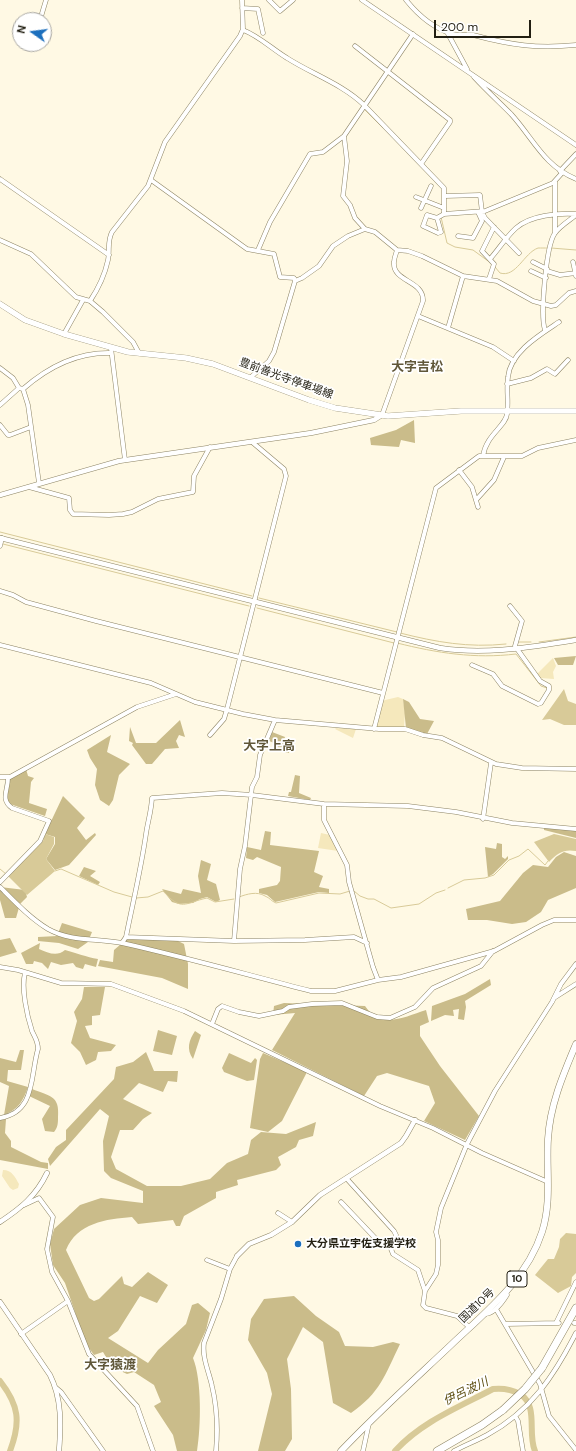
<!DOCTYPE html>
<html>
<head>
<meta charset="utf-8">
<style>
  body { margin:0 }
  #map { position:relative; width:576px; height:1451px; overflow:hidden; background:#fff9e4; font-family:"DM Sans",sans-serif }
  canvas { display:block }
  .north { position:absolute; left:12px; top:12px; width:40px; height:40px; box-sizing:border-box; background:#fff; border:1px solid #a7a5a0; border-radius:50%; rotate:284deg; font-size:11px; font-weight:700; line-height:16px; text-align:center; color:#221f12 }
  .north::after { content:''; display:block; margin:auto; width:14px; height:18px; background:#1c6fbd; clip-path:polygon(50% 0,100% 100%,50% 72%,0 100%) }
  .scale { position:absolute; left:434px; top:20px; width:97px; height:18px; box-sizing:border-box; border:2px solid #221f12; border-top:0; padding-left:5px; font-size:12px; line-height:14px; white-space:nowrap; color:#221f12; -webkit-text-stroke:3px #fff; paint-order:stroke }
</style>
</head>
<body>
<div id="map">
<canvas width="576" height="1451"></canvas>
<div class="north">N</div>
<div class="scale">200 m</div>
</div>
<script>
const c = document.querySelector('canvas').getContext('2d');
c.lineJoin = 'round';
function paint(path, color) { c.fillStyle = color; c.fill(path, 'evenodd'); }
function strokePath(path, color, width, dash) { c.strokeStyle = color; c.lineWidth = width; c.lineCap = dash ? 'butt' : 'round'; c.setLineDash(dash || []); c.stroke(path); }
function write(font, color, halo, rows, align = 'center') {
  c.font = font + ' "DM Sans","Noto Sans JP",sans-serif'; c.lineWidth = 3.5; c.setLineDash([]); c.textBaseline = 'middle'; c.strokeStyle = halo; c.fillStyle = color; for (const [text, x, y, turn = 0] of rows) {
    c.save(); c.translate(x, y); c.rotate((+turn || 0) * Math.PI / 180); c.textAlign = isNaN(turn) ? turn : align; if (halo) c.strokeText(text, 0, 0); c.fillText(text, 0, 0); c.restore();
  }
}
const green = new Path2D(`
  M553,658L556,666L553,672L554,679L540,678L537,674Z
  M398,697L403,699L405,713L404,727H375L381,701Z
  M336,728L356,729L353,738L335,729Z
  M321,833L330,835L338,851L318,848Z
  M3,1170C12,1170 15,1177 19,1184L18,1188L13,1190L10,1188L2,1176Z`);
const forest = new Path2D(`
  M414,420L415,443L401,440L399,447L371,445L370,438L396,430Z
  M576,656L573,665H558L554,658Z
  M403,699L409,702L420,719L434,721L427,734L406,728Z
  M180,720L185,737L179,735L176,741L179,748L165,749L152,764H146L132,745L133,743L129,741L130,727L136,743H156Z
  M272,732L285,737L283,743L290,745L289,753L275,750L277,744L269,741Z
  M111,735L107,752L130,764L119,775L113,800L109,806L100,800L95,785L97,769L90,758L87,750Z
  M26,769L28,776L34,778L31,782L29,803L47,809L45,816L10,804L6,799L10,778Z
  M295,775L300,776L299,793L311,798L310,800L288,796L289,792H291Z
  M63,796L85,818L77,828L86,840L95,833L96,835L69,865L55,870L46,859L55,844V837L45,834Z
  M544,825L576,831V838L544,830Z
  M265,831L271,832L270,845L319,851L314,872L323,876L319,887L329,889V893L319,892L275,902L267,895L259,893V889L277,885L280,881L281,867L257,857L253,860L246,858L247,847L261,850Z
  M497,843L502,844V857L505,859L508,856V859L493,874L488,877L485,847L496,849Z
  M564,852L576,856V888L548,900L541,912L526,922L512,924L487,920H468L466,909L500,901L523,873L533,865L548,867L556,857Z
  M201,860L211,864L207,880L216,884L220,900L216,902L207,897L200,899L193,903L179,904L172,902L162,889L181,894L183,889L201,893L198,876Z
  M84,867L96,871L90,876L100,882L98,885L79,876Z
  M0,887L25,890L27,897L20,904L16,918H5L0,900Z
  M62,923L92,932L88,942L78,949L59,943L38,941V937L57,936Z
  M10,938L17,952L0,957V940Z
  M128,938L176,940L184,944L188,964V989L162,978L98,966L100,960L113,962L114,950Z
  M40,943L39,949C48,953 57,957 65,950C77,953 86,957 98,959L96,967L85,964L83,969L76,967L73,963L61,965L51,962L48,969L42,963L34,961L33,964H26L21,953Z
  M490,979L491,985L465,1001L466,1007L464,1020L458,1019L459,1009L453,1010L454,1016L445,1015L431,1021L432,1006L465,994Z
  M84,987H105L100,1015L92,1016V1025L85,1026L90,1038L116,1045L111,1051L98,1052L96,1060L86,1065L80,1052L71,1043L77,1021L74,1012L82,999Z
  M284,1003L365,1006C381,1030 404,1017 426,1010L429,1022L420,1026V1036L440,1066L479,1116L465,1140L424,1121L435,1103L429,1086L387,1073L377,1076L364,1096L272,1050L295,1013L273,1015L274,1006Z
  M158,1030L177,1036L172,1055L153,1051Z
  M195,1031L201,1035L193,1059C186,1049 189,1040 195,1031Z
  M20,1050H24L21,1070H8L7,1081L28,1087C23,1102 18,1109 4,1115L9,1086L0,1082V1058L16,1062Z
  M146,1052L154,1071H178L177,1082L168,1081L163,1092L139,1083L123,1099L152,1113L143,1119L133,1130H120L111,1157L116,1169L147,1186H181L210,1179L227,1163L248,1154L251,1140L261,1132L286,1134L316,1122L313,1136L299,1140L296,1147L278,1157L281,1165L276,1170L237,1180L238,1185L216,1192V1198L184,1216L180,1226H176L173,1220L138,1224L132,1217C106,1219 77,1223 66,1250L89,1298L94,1301L99,1299L122,1276L124,1284L132,1287L148,1272L168,1285L157,1303L140,1296L118,1331L108,1338L148,1363L158,1350L186,1324L192,1305L198,1303L210,1313L206,1330L193,1358C202,1380 201,1427 197,1451H177L173,1435L154,1406L161,1402L154,1385L134,1372L127,1374L112,1367L103,1352L94,1355L86,1344L65,1283L53,1265L50,1244L54,1229L80,1205L101,1198L143,1203V1191L111,1178L104,1171L103,1141L109,1116L100,1109L50,1166L48,1159L56,1147L66,1140V1130L114,1079L116,1067L133,1062Z
  M229,1053L251,1063L255,1058L257,1060L254,1080L247,1081L224,1072L222,1068Z
  M263,1053L307,1072L282,1121L268,1132L250,1128L260,1059Z
  M32,1089C49,1096 60,1095 58,1117C58,1123 58,1127 54,1132L45,1131L42,1119L50,1106L29,1096Z
  M6,1119L5,1133L11,1141V1147L41,1162L48,1163V1169L0,1160V1120Z
  M294,1296L316,1316L339,1332L345,1346L373,1347L393,1342L400,1344C385,1375 380,1393 351,1413L333,1403L323,1342L303,1327L287,1359L291,1389L292,1439L285,1451H258L272,1394L267,1373L248,1340L251,1319L264,1299Z`);
const water = new Path2D(`
  M564,689L568,701L576,704V725H564L550,719L542,720Z
  M45,834L54,837V844L46,859L55,871L27,895L8,876L43,841Z
  M554,834L576,839V851C563,849 558,853 549,862L534,842Z
  M566,1233L576,1234V1273L572,1277L571,1286L558,1293L535,1275L548,1259H554L559,1247L560,1239Z`);
const stream = new Path2D(`
  M364,109L383,128
  M441,217L447,243L455,247L473,250L488,261
  M551,248L576,250
  M495,267L500,273C516,278 524,253 538,248C541,248 545,248 547,248
  M0,532L252,596
  M3,544L249,606
  M259,598L397,632
  M257,608L394,643
  M400,633C436,642 468,648 506,644
  M519,642H531
  M539,642L576,637
  M397,643C437,653 475,659 516,654L541,686L547,688
  M0,869L6,874
  M55,871L61,869L114,892L132,897
  M448,888L464,880L485,878L494,875L509,860L519,856L528,849L545,865L548,861
  M354,891L360,896L368,899H374L391,908L419,904L436,893L445,890
  M239,897C247,894 257,891 265,896C270,898 271,901 276,903L319,893L340,894L350,891
  M136,898L148,897L163,891C182,912 184,903 207,898L215,902L234,899`);
const river = new Path2D(`
  M0,1381C19,1405 21,1422 10,1451
  M395,1451C421,1422 459,1407 493,1389C503,1388 511,1389 520,1394C539,1406 527,1433 535,1451`);
const minor = new Path2D(`
  M269,0L280,11L293,0
  M362,0L576,145
  M406,0C418,15 433,28 452,34C458,36 466,34 473,35C511,45 537,49 576,45
  M242,8L258,9L263,33
  M40,20L46,0
  M243,30C259,36 272,49 287,58C312,74 342,84 364,105L444,188V214L485,211L553,183L562,173
  M447,32L467,69
  M355,46L450,120V122L421,164
  M474,77C486,90 499,102 511,114C533,138 544,166 576,179
  M560,171L576,154
  M0,179L109,255
  M151,180L247,249L274,254L280,277L294,278L295,281
  M445,196L480,195L482,212L485,218L519,253
  M416,197L444,208
  M421,208L431,186
  M437,218L427,215L423,226L438,233L441,232L437,218L444,214
  M365,229L355,218L350,205L343,196L347,161L344,136L413,34
  M555,233V182
  M458,236L473,238L482,221L478,212
  M0,240L31,254L76,297L90,301L103,312L133,342L139,353
  M258,250L270,222L310,154L323,152L344,136
  M490,259C499,249 506,237 516,228C531,215 558,213 576,214
  M533,262L547,269
  M573,262L576,276
  M531,271L546,278
  M547,271L560,275L576,273
  M489,279L494,264L482,251L494,227
  M295,281L302,278L319,266L333,246L348,236L365,229L375,232L397,250L408,251L422,256L463,276L497,281L533,301L551,306L556,305L569,293L576,291
  M90,301C98,289 105,274 108,260C110,250 107,241 112,232L148,186L165,142L240,36L243,29L242,0
  M418,316L493,347L514,361
  M448,328L463,276
  M545,330C540,316 546,245 555,233C560,226 570,220 576,215
  M64,334L83,300
  M111,348L125,460
  M0,368L13,378L19,388
  M251,377L269,361L274,352L295,281
  M507,384L531,378L547,369L555,374L568,360
  M19,388L23,389C48,367 78,352 111,353
  M23,389L28,405L39,483
  M0,405L19,388
  M382,415L423,301C424,280 392,282 394,262C394,258 396,254 397,250
  M0,425L8,435H10L31,427
  M483,456C486,435 506,426 507,414C509,402 506,389 508,377C510,352 541,334 559,322
  M459,470L472,487L478,507
  M29,487L69,498L70,510L73,514L109,515L123,514L132,512L158,499L193,492L194,476L210,447
  M476,500L494,480L504,457
  M0,546L2,538
  M0,591L13,595L26,602L96,621L383,693
  M0,645L151,683L195,702L243,714L275,720L379,729H405L423,735L442,738L496,764L522,768L576,769
  M472,665L493,674L502,686L538,704L541,703L549,690V686L540,681L515,646L522,621L510,606
  M374,729L436,488L479,456H522L538,448L576,440
  M210,735L224,719L227,709L286,476L284,469L252,442
  M0,777H10L137,707L176,694
  M324,804V820L347,865L349,882L373,967L378,980
  M483,819L491,763
  M0,882L40,841L49,821L12,808C0,799 8,791 8,778
  M0,887C15,902 30,918 48,929C71,942 97,938 122,943C185,957 248,975 311,991H335L378,980L401,977L494,951L542,925L554,920H576
  M126,937L234,941L305,940L354,937L367,943
  M234,941L240,869L245,846L252,787L257,777L260,755L275,720
  M122,943L126,937C133,902 141,869 146,834C148,820 151,813 152,798L222,793L252,795L324,804L408,806L456,812L512,823L576,829
  M0,967L18,970L61,983L111,984L184,1011L380,1106L433,1128L482,1153L548,1182
  M554,998L576,984
  M212,1024L218,1009L222,1006L239,1012L259,1016L283,1011L289,1007L312,1004L342,1003L377,1017L390,1018L415,1007L433,988L481,966L493,951
  M0,1118C36,1112 30,1076 38,1049C38,1041 35,1038 32,1031C27,1016 21,988 25,973
  M347,1179L394,1231L396,1235L391,1249L393,1254L418,1270L425,1291
  M341,1202L378,1241L394,1242
  M24,1205L39,1198L53,1217L47,1249L52,1272L68,1301L89,1354L137,1406L153,1451
  M278,1213L292,1222
  M207,1260L230,1269
  M496,1309L540,1384L549,1416L576,1450
  M485,1314C494,1314 502,1303 507,1295L506,1292
  M556,1323L576,1282
  M574,1323H576
  M506,1324L559,1323
  M469,1327L457,1316L426,1308L423,1305L425,1291L436,1274L438,1265V1240L436,1232L441,1208L467,1144L495,1091L552,1002L561,984L576,964
  M21,1334L68,1301
  M55,1387L61,1392L103,1451
  M515,1416L518,1421L523,1451
  M216,1451C218,1429 217,1407 212,1386C209,1372 202,1358 204,1343L221,1299L230,1269L237,1256
  M363,1451L369,1423
  M454,1451C465,1445 476,1441 487,1435C531,1411 554,1376 576,1333`);
const tertiary = new Path2D(`
  M0,495L119,461L311,433L374,420L382,415
  M0,538L440,648C486,655 530,647 576,640
  M0,1222C21,1208 36,1196 47,1173
  M237,1256L249,1244L271,1235L292,1222L320,1195L401,1143L406,1136L415,1120
  M0,1302L50,1375C62,1399 61,1425 59,1451`);
const secondary = new Path2D(`
  M0,304L25,320L64,334L128,352L186,358L213,364L309,400L335,408L388,416L461,411H576`);
const trunk = new Path2D(`
  M341,1451C376,1414 415,1379 452,1344C487,1311 527,1279 542,1232C552,1201 546,1170 548,1139C550,1105 563,1075 576,1044`);
const motorway = new Path2D(`
  M542,1368L576,1308
  M437,1451L482,1425L503,1410`);
const motorwayBridge = new Path2D(`
  M503,1410L525,1389L542,1368`);
const markers = [
  [298,1244,4,"#1c6fbd"]
];
const shields = [
  [517,1279,20]
];
const shieldNames = [
  ["10",517,1279]
];
const streetNames = [
  ["豊前善光寺停車場線",286,379,20],
  ["国道10号",477,1306,-44]
];
const poiNames = [
  ["大分県立宇佐支援学校",306,1244]
];
const waterNames = [
  ["伊呂波川",466,1392,-26]
];
const quarterNames = [
  ["大字吉松",417,368],
  ["大字上高",269,747],
  ["大字猿渡",110,1366]
];
paint(green, '#f5e8bc');
paint(forest, '#cabc8a');
paint(water, '#d8ca98');
strokePath(stream, '#d8ca98', 1);
strokePath(river, '#d8ca98', 6);
strokePath(minor, '#8d8464', 5);
strokePath(tertiary, '#8d8464', 5.5);
strokePath(secondary, '#8d8464', 6);
strokePath(trunk, '#8d8464', 7);
strokePath(motorway, '#8d8464', 8);
strokePath(minor, '#fff', 4);
strokePath(tertiary, '#fff', 4.5);
strokePath(secondary, '#fff', 5.5);
strokePath(trunk, '#fff', 6);
strokePath(motorway, '#fff', 7);
strokePath(motorwayBridge, '#8d8464', 8, []);
strokePath(motorwayBridge, '#fff', 7);
for (const [x, y, r, color] of markers) { const dot = new Path2D(); dot.arc(x, y, r, 0, 2 * Math.PI); c.fillStyle = color; c.fill(dot); strokePath(dot, '#fff', 1.5); }
for (const [x, y, w] of shields) { const box = new Path2D(); box.roundRect(x - w / 2, y - 8, w, 16, 3); c.fillStyle = '#fff'; c.fill(box); strokePath(box, '#221f12', 1); }
write('bold 10px', '#221f12', null, shieldNames);
write('11px', '#221f12', '#fff', streetNames);
write('bold 11px', '#221f12', '#fff', poiNames, 'left');
write('italic 12px', '#5f5014', '#fff', waterNames);
write('bold 13px', '#605739', '#fff', quarterNames);
</script>
</body>
</html>
